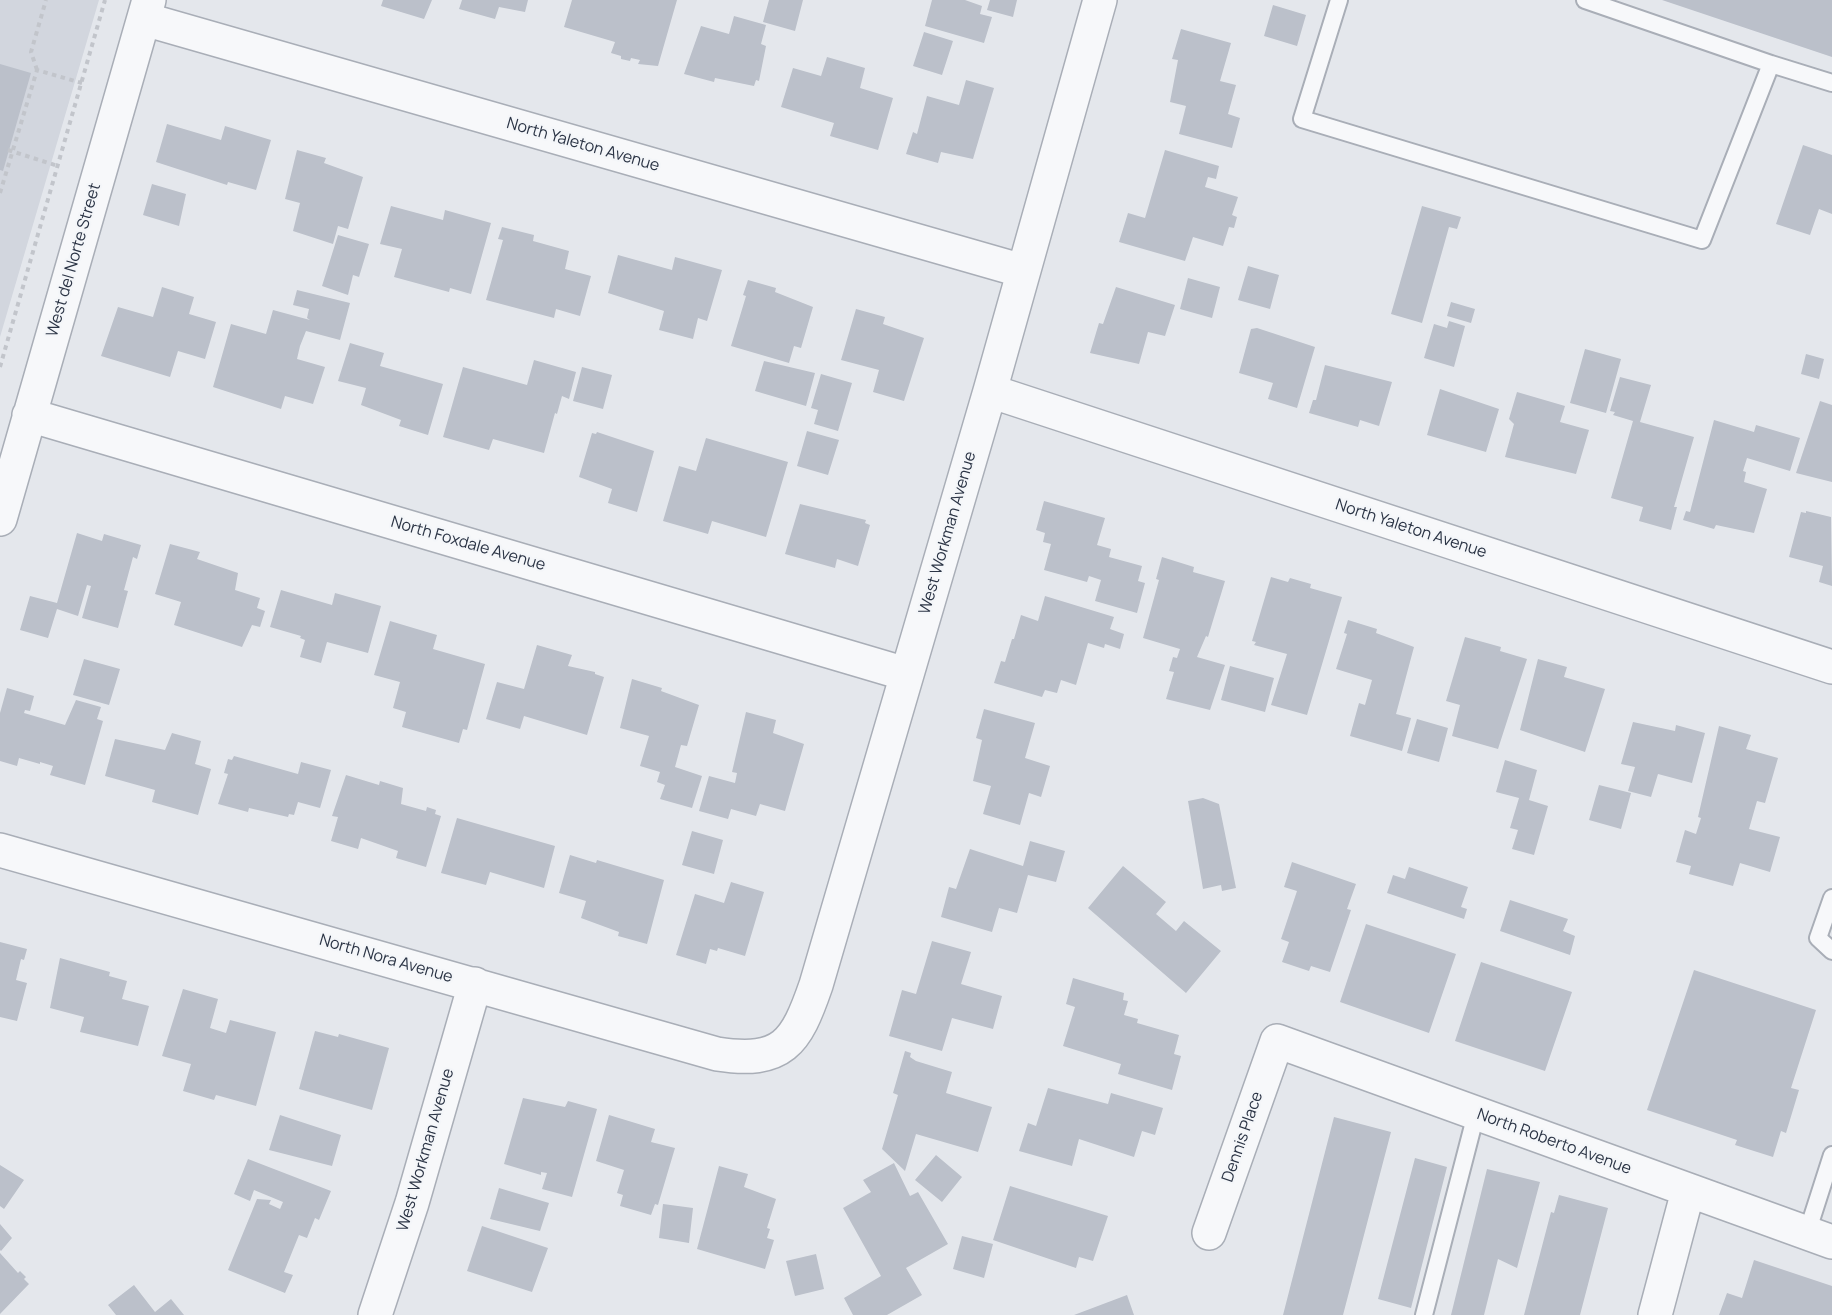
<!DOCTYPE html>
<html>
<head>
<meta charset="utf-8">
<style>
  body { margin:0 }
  canvas { display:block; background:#e4e7ec }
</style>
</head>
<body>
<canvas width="1832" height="1315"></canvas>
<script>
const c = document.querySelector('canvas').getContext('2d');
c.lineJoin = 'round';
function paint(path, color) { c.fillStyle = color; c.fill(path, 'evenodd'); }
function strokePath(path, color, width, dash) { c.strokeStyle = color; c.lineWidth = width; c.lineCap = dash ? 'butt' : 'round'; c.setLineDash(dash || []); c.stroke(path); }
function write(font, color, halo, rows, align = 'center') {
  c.font = font + ' Manrope,sans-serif'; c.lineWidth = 4.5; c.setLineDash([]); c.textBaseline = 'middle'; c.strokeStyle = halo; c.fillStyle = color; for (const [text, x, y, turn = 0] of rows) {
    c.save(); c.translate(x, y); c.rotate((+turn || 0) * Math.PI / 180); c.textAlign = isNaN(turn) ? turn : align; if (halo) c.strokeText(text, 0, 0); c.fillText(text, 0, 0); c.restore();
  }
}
const built = new Path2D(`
  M0,0H99L0,337Z`);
const building = new Path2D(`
  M383,0H432L424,19L381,6Z
  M462,0H528L525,12L499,7L495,19L459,9Z
  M572,0H677L658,66L638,64L640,60L631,58L630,61L621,59V56L611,53L615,42L564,27Z
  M769,0H803L795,31L763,22Z
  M932,0H965L982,6L980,14L992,17L984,43L925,26Z
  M990,0H1017L1013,17L987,10Z
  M1662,0H1832V57Z
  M1273,5L1306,15L1297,46L1264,36Z
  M734,16L766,25L761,44L766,46L759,81L756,80L754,86L715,78L714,82L684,74L701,26L729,34Z
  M1181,29L1231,43L1220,81L1236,85L1228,114L1240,118L1232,148L1179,134L1186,106L1170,102L1178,60L1172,59Z
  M924,32L953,41L942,75L913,66Z
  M827,57L865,68L860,88L893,98L878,150L830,136L834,123L781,107L793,68L821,76Z
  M0,64L31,73L3,171L0,170Z
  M966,80L994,88L973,159L941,152L938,163L906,154L913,132L917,134L927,96L959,105Z
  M167,124L221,140L225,126L271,140L256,190L228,182L227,185L156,162Z
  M1803,145L1832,155V214L1819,209L1810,235L1776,224Z
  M297,150L326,158L324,163L363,177L348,229L338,226L333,244L293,231L300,203L285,199Z
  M1165,150L1219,166L1216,179L1208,177L1205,187L1238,197L1232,215L1237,217L1234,228L1229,227L1223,246L1193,237L1185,261L1119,242L1128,213L1145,218Z
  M152,184L186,194L179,226L143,215Z
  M391,206L443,220L445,210L491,223L471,294L450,288L449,292L394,277L402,249L380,244Z
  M1422,206L1461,217L1457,229L1449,227L1422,323L1391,314Z
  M502,227L534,235L533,241L569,251L565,269L591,276L580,316L556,309L554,318L486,300L503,240L498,239Z
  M338,235L369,244L359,277L353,275L348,295L322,286Z
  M618,255L672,270L675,257L722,270L707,321L698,318L693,339L659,330L664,311L608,293Z
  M1248,266L1279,275L1270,309L1238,300Z
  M1188,278L1220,287L1212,318L1180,309Z
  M748,280L776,288L775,292L813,307L801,348L794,346L789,363L731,346L746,296L743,295Z
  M162,287L194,297L189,314L216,322L205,359L178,351L170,377L101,356L118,307L153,317Z
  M1116,287L1175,305L1165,336L1148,332L1139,364L1090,353L1099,323L1103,324Z
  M297,290L350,303L340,340L306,331L300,346L297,359L325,367L313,404L285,396L281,409L213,387L231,324L266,334L273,310L310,320L307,318L309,309L293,305Z
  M1451,302L1475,309L1471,323L1447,316Z
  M856,309L885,317L883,324L924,338L904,401L873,392L879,370L841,360Z
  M1449,321L1465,326L1454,367L1424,358L1434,324L1447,328Z
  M1257,328L1315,347L1297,408L1268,399L1273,383L1239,373L1251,329Z
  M350,343L384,353L380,366L443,384L428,435L399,426L401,420L361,405L366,388L338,381Z
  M1585,349L1621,359L1606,413L1570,403Z
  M1806,354L1824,359L1819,379L1801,374Z
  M534,360L576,372L569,399L562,396L557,414L555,413L544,453L493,439L489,450L443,437L463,367L527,385Z
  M764,361L815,373L806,406L755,391Z
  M1325,365L1392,382L1379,426L1360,420L1358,427L1309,413L1313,400H1316Z
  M582,367L612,375L603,409L573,401Z
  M821,374L852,383L838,431L814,424L818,410L811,408Z
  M1620,377L1651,385L1640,422L1694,437L1674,507H1677L1671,530L1639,521L1643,507L1611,498L1633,421L1613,415L1615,412L1610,411Z
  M1440,389L1499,409L1486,452L1427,435Z
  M1517,392L1565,406L1560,422L1589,430L1576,474L1505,457L1514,424L1509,419Z
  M1820,401L1832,405V482L1796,473Z
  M1714,420L1754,432L1756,425L1800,438L1790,471L1747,458L1743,471L1746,472L1744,482L1767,489L1754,533L1716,525L1714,529L1683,520L1686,511L1690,512Z
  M807,431L839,440L828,475L797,466Z
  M597,432L654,451L637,512L608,503L612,489L579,477L592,433L596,434Z
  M706,438L788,462L766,537L712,521L708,534L663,521L679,466L696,471Z
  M1044,501L1105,518L1097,545L1111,549L1109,557L1142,566L1138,581L1145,583L1137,613L1095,601L1101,580L1089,576L1087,582L1044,570L1051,544L1043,542L1045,533L1036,530Z
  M800,504L866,520L865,523L870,525L858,566L837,559L835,568L785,554Z
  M1806,511L1831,517L1832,586L1819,582L1823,566L1789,557L1801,512L1806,513Z
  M77,533L102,541L104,534L141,545L137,559L133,557L124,590L128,591L118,628L82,618L91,586L87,585L78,616L57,609L48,638L20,630L30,596L57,603Z
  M170,544L200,552L197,559L238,573L235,590L260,598L257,608L265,611L260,627L252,625L242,647L174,625L181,602L155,594Z
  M1162,557L1194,567L1193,572L1225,581L1208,637L1206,636L1197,657L1225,665L1210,710L1166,699L1174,672L1169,671L1173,657L1177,658L1180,649L1143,638L1159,580L1156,579Z
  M1271,577L1288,582L1290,578L1311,584L1310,588L1342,597L1307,715L1271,705L1287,654L1254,645L1256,642L1252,641Z
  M281,590L332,605L335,593L381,606L368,653L327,642L321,663L300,657L305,640L300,638L301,636L270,627Z
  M1045,596L1114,617L1110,629L1124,634L1120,649L1105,644L1104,648L1088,643L1076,685L1061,680L1057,693L1045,690L1042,697L994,683L1001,661L1005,662L1012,639H1014L1021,615L1038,621Z
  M1348,620L1377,629L1376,633L1414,647L1396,714L1411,718L1402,751L1350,736L1359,703L1365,705L1372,680L1336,669L1347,634L1344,633Z
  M390,621L437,635L433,649L485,664L467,730L463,729L459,743L402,727L406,712L393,708L400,682L374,675Z
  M1465,637L1501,647L1500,651L1527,659L1498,749L1452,736L1460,705L1446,701Z
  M537,645L572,655L568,666L595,672V674L604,677L587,735L524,716L520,729L486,719L497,682L524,689Z
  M84,659L120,669L109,705L73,695Z
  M1538,659L1567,667L1564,677L1605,689L1585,752L1520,730Z
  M1230,666L1274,678L1265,712L1221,700Z
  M632,679L662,688L661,691L699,705L687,746L681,745L675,767L702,776L692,808L660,799L665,785L657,782L660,772L640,766L649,736L620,728Z
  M7,688L34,696L30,711L25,710L24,713L65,725L76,700L101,707L97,719L103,721L85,785L50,775L53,766L40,762V764L19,758L17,766L0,761V713Z
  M984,709L1035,723L1025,758L1050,766L1041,797L1029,793L1020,825L983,814L991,786L973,781L982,740L976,738Z
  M746,712L776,720L773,733L804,744L785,811L760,804L756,816L731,809L728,819L699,811L709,776L735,783L737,773L732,772Z
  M1417,719L1448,728L1439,762L1407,753Z
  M1633,722L1675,731L1676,725L1705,733L1692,783L1658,774L1651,797L1628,791L1635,767L1621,764Z
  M1719,726L1751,735L1746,749L1778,758L1765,803L1757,801L1749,829L1780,837L1770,872L1740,863L1733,886L1689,874L1691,866L1676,862L1685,830L1696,834L1701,818L1698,817Z
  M172,733L201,741L195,764L211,769L198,815L152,802L155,790L105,776L115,739L165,750Z
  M234,756L298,774L301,762L331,770L320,808L298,802L294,815L289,814L288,817L249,808L248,812L218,804L228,774L224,773L228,759L232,760Z
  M1505,760L1537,770L1529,800L1548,806L1534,855L1512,849L1518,830L1510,828L1519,798L1496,792Z
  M346,775L379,785L380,781L403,788L401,804L426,811L427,807L436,810L435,814L441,816L426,867L396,858L398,851L361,838L358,849L331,841L338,817L332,816Z
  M1599,785L1631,793L1621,829L1589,820Z
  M1203,798L1219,804L1236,888L1222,891L1221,885L1203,889L1188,801Z
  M457,818L555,846L544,888L490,872L486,885L441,873Z
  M692,831L723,840L714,874L682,865Z
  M1030,841L1065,851L1056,882L1028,875L1017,913L999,908L992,932L941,917L949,887L956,889L970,849L1023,866Z
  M570,855L596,863L597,860L664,880L647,944L618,936L619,932L581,918L586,901L559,893Z
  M1292,862L1356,884L1347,909L1351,910L1330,972L1311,966L1309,971L1282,962L1289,942L1281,939L1297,891L1284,887Z
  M1123,866L1166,902L1156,914L1176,931L1184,921L1221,951L1186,993L1088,908Z
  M1409,867L1468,887L1461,907L1467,909L1464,919L1387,893L1393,875L1405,879Z
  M731,882L764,892L745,956L718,948L717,951L710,949L706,964L676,955L695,894L724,903Z
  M1510,900L1568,919L1563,931L1575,936L1570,955L1500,931Z
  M1366,924L1456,954L1429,1033L1340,1002Z
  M932,941L971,952L961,984L1002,996L993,1029L952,1018L942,1051L889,1036L902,990L916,994Z
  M0,942L27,949L24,960L21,959L16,980L27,983L17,1021L0,1017Z
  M60,958L110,972L109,976L127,981L122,999L149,1006L138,1046L80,1032L84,1017L50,1008Z
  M1481,962L1572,992L1545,1071L1455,1041Z
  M1694,970L1816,1010L1791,1088L1799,1090L1786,1133L1781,1131L1773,1157L1735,1145L1737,1140L1647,1110Z
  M1073,978L1124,993L1123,1000L1128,1001L1124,1015L1138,1019L1137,1023L1179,1035L1174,1054L1181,1056L1172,1090L1118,1074L1121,1064L1063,1046L1075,1007L1066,1004Z
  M183,989L218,999L210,1028L226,1033L230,1020L276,1032L256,1106L216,1095L214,1100L183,1091L191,1064L162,1056Z
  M315,1031L338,1037L339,1034L389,1048L372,1110L299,1089Z
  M905,1051L911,1053L910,1057L916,1061L952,1072L946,1093L992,1107L978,1152L916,1134L905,1171L882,1149L898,1095L893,1093Z
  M1048,1088L1108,1104L1111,1093L1163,1108L1155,1135L1142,1131L1134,1157L1079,1139L1072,1166L1019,1151L1028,1123L1036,1126Z
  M523,1098L565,1107L568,1101L597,1109L572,1197L542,1189L547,1173L541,1172V1175L504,1164Z
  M280,1115L341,1135L332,1166L269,1150Z
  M609,1115L655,1129L651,1142L675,1148L658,1205L655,1204L651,1215L620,1206L623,1195L617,1193L624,1170L596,1161Z
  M1334,1117L1391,1132L1343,1315H1283Z
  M936,1155L962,1177L942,1202L915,1180Z
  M1415,1158L1447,1167L1411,1308L1378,1299Z
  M248,1159L331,1191L319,1220L315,1218L307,1238L299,1235L284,1272L293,1275L285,1293L228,1270L257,1199L271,1200L269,1204L280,1209L283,1202L254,1190L250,1201L234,1194Z
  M894,1163L910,1196L918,1192L948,1244L906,1268L922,1295L887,1315H853L844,1298L881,1276L843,1208L871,1192L863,1180Z
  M0,1165L24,1180L4,1209L0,1206Z
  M719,1166L748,1174L744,1187L776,1199L767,1228L770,1229L767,1238L774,1240L765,1269L697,1249Z
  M1487,1169L1540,1182L1517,1268L1498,1259L1484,1315H1451Z
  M1010,1186L1108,1216L1093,1261L1079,1257L1076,1268L993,1240Z
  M499,1188L549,1203L540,1231L490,1219Z
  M1559,1195L1608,1208L1580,1315H1524L1551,1212L1554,1213Z
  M663,1204L693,1208L689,1243L659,1238Z
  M0,1224L12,1238L1,1251L0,1250Z
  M482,1226L548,1248L532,1292L467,1271Z
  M962,1236L993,1244L984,1278L953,1269Z
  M0,1253L18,1273L20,1271L26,1277L24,1279L29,1284L0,1314Z
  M816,1254L824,1289L795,1296L786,1261Z
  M1754,1260L1832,1286V1315H1719L1727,1293L1742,1298Z
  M134,1285L155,1312L171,1299L184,1315H116L108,1305Z
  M1127,1295L1134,1315H1074Z`);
const path = new Path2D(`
  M37,70L31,52L46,0
  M8,150L58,166
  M0,193L37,70L82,83
  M0,367L105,0`);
const lane = new Path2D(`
  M1339,0L1302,119L1702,240L1771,64L1832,83
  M1585,0L1771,64
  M1832,898L1818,938L1832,951
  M1807,1233L1832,1155
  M1424,1315L1476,1114`);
const street = new Path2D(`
  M144,19L1023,271
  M990,391L1832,667
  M29,415L906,674
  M0,519L149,0
  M0,850L717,1054C783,1064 796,1043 816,985L990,391L1100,0
  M1209,1233L1277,1041L1832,1242
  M375,1315L412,1203L475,984
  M1655,1315L1688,1191`);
const streetNames = [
  ["North Yaleton Avenue",583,145,16],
  ["West del Norte Street",74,260,-74],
  ["North Yaleton Avenue",1411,529,18],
  ["West Workman Avenue",948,533,-74],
  ["North Foxdale Avenue",468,544,16],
  ["North Nora Avenue",386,959,16],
  ["Dennis Place",1243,1137,-71],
  ["North Roberto Avenue",1554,1142,20],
  ["West Workman Avenue",426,1150,-74]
];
paint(built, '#d2d6de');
paint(building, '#bbc0ca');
strokePath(lane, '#a9aeb7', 20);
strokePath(street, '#a9aeb7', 36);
strokePath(path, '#c2c5cb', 4, [4.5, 4.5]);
strokePath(lane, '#f7f8fa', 16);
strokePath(street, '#f7f8fa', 33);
write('16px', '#2b3445', '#f4f6f9', streetNames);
</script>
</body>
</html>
